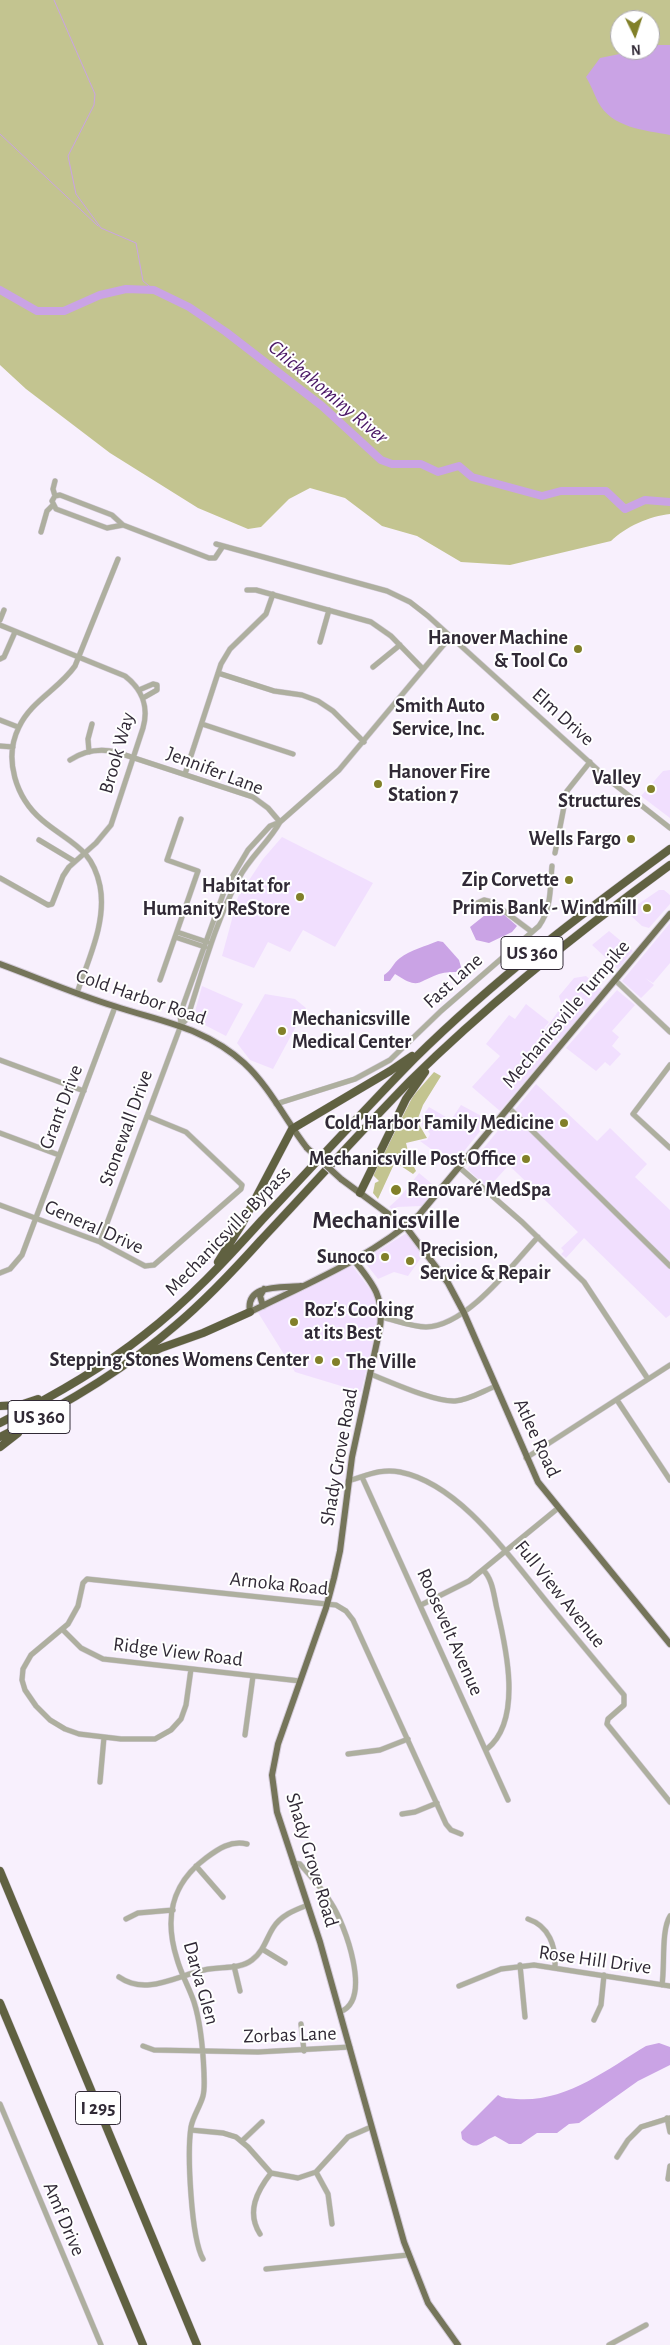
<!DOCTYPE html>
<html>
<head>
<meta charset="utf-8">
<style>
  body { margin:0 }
  #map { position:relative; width:670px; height:2345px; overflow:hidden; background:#f8f0fd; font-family:"Alegreya Sans",sans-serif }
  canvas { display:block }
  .north { position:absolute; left:610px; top:10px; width:50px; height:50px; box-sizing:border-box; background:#fff; border:1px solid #adaaaf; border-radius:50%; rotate:176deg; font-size:14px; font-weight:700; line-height:20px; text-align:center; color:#312a36 }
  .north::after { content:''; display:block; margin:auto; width:18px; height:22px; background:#818029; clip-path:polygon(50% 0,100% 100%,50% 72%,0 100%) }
</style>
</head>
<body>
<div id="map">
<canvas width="670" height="2345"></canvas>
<div class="north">N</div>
</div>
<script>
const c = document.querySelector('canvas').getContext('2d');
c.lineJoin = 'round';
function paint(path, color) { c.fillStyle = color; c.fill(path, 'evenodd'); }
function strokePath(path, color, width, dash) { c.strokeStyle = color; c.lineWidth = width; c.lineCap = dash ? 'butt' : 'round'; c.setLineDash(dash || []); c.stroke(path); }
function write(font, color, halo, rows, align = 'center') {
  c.font = font + ' "Alegreya Sans",sans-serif'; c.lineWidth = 4; c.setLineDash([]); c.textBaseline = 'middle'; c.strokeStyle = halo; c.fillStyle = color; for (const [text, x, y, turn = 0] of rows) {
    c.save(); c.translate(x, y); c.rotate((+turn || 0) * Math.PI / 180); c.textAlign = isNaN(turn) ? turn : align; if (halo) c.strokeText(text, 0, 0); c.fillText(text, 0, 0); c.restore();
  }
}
const built = new Path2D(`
  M670,770V818L641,796L663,771Z
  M282,837L373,883L335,947L303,930L290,952L268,942L254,968L222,956L238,897L263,859Z
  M659,890H664L670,895V904L649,928L642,926L630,915L631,909Z
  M670,923V963L653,983L645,978L654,985L641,998L622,981Z
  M609,931L633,951L618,969L592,945Z
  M586,976L602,989L560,1040L546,1028L562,1006L559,996L574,978Z
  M202,986L243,1004L226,1036L193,1019Z
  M617,990L635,1005L612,1031L619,1037L612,1046L621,1054L610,1066L605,1062L596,1071L566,1048Z
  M265,994L295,999L306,1008L273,1069L250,1060L237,1043Z
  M526,1004L549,1022L544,1028L559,1041L500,1111L472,1087L500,1056L486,1044L509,1015L515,1019Z
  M536,1084L597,1141L610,1128L647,1164L635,1177L670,1210V1315L666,1318L584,1238L566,1258L561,1254L564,1251L561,1248L578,1232L487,1144Z
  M461,1105L489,1120L453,1165L420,1141L427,1140L430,1134L419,1121L429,1107L451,1120Z
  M487,1144L508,1166L488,1188L467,1169Z
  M419,1173L437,1188L422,1206L397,1207L393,1210L389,1207L400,1197Z
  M405,1234L409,1235L423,1255L408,1276L394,1272L378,1279L363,1260Z
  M351,1264L376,1297L378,1311V1321L361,1392L295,1372L257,1311Z`);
const green = new Path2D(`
  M0,0H670V514C650,516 625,527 611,541L510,565L461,562L417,536L382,526L345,498L310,488L289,499L261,527L248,529L198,508L110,453L26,389L0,365ZM620,20H650V50H620Z
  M434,1072L441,1076L423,1105L417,1121L427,1138L406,1143L410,1159L416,1171L413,1174L395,1162L378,1199L373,1193L375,1183L379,1181L373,1175L413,1096Z`);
const water = new Path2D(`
  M654,45H670V135C644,130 612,128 598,102C594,94 591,85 586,77L600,58L639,50H650V46Z
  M488,906L500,911L517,926L512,932L489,943L476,940L470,927L485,915Z
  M438,941L443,942L459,960L461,967L459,972C452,972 446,972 439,974C416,982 420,990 395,974L390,981H384V975C392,970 393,963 400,958C410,950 426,946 438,941Z
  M659,2043L670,2047V2065L638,2081L579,2123L569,2124L557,2133H537L521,2144H509L495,2136C479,2143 477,2152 462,2139L461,2132L498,2095C504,2099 509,2098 516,2099C565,2103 606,2070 646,2046Z`);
const stream = new Path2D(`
  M54,0L95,94L94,105L68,156L76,194L101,228
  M0,134L98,226
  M101,228L136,243L143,281L154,290`);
const river = new Path2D(`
  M0,290L37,311H64L100,295L126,289L154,290L189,307L226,332L322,406L381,460L392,464H421L438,472L459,466L472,477L542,496L561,491H606L625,509L645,500L670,502`);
const minor = new Path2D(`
  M55,496L53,489L55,481
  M123,525L107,528L56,509L52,501L55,496L60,495L112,515L123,525L209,558H215L223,546
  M41,532L47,511L52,506
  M216,544L387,591L410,602L428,616L609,780L670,828
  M247,590H256L371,622L391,636L423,669
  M0,620L4,610
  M0,625L125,676C142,689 149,707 143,728L111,825L96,843L69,867L63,876L52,904L48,905L0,878
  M320,642L329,610
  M0,659L4,657L15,632
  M373,667L400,645
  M218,673L274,691L302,695L318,701L333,711L364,742
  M139,690L153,684L157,685V690L143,698
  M0,720L18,727
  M202,724L293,754
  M0,746L13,747
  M89,752L88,739L92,724
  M70,760C84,751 99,748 116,752L253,797L268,808L280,822
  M185,774L221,664L230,649L266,614L273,594
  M39,840L74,861
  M555,853L567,791L590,762
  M475,904L484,900L492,902L532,932
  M177,932L207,942
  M175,937L205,947
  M160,980L198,871L167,860L181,819
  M615,980L670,1032
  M77,993C88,960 107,922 100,886C92,847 69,843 42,820C16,798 3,759 19,727C31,701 59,689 75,666L118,559
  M181,1025L187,1019C202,973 216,920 239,878C250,857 269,842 280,822
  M0,1060L84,1091
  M670,1065L633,1114L670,1148
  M276,1104L355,1079L390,1060L441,1011L539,926C552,908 550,886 552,866
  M509,1108L670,1266
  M0,1133L59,1155
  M459,1167L522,1222L584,1282L648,1379
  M0,1205L100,1242L145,1266L154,1265L241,1189L242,1185L186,1132L147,1116
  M100,1242L181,1025L180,1014L225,889L248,850L270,826L280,822L339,770L451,636
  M0,1273L10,1269L22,1255L115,1007
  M381,1317C395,1320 412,1327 426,1327C467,1326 512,1265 538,1237
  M370,1374C391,1382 434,1402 455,1401C469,1400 483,1391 496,1386
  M617,1400L670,1480
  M526,1458L670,1365
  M362,1477L508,1800
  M348,1481C366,1476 380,1468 400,1472C460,1484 509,1556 546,1601C572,1633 598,1664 624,1695V1705L608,1719L607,1724L670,1802
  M483,1570C493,1579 494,1597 497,1609C506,1647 523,1720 487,1749
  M421,1605L469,1581L557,1509
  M63,1630L81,1648L103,1659L300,1681
  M191,1669L186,1705L181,1719L171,1730L155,1739H121L79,1734L65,1729L50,1720L36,1706L25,1690L22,1680L23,1669L31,1655L68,1624L78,1606L83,1583L87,1579L336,1605L346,1611L353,1620L446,1824L451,1830L461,1834
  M245,1735L253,1676
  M348,1754L380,1750L408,1739
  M100,1782L104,1737
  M402,1814L415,1812L437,1803
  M293,1863L300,1864C311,1877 323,1889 331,1903C345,1924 373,2000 340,2012
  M196,1866L223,1897
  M126,1919L138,1913L173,1910
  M528,1919C549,1926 556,1946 555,1967
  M262,1949L285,1963
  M520,1965L525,2017
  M234,1966L240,1991
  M119,1977C146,1996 176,1976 204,1970C220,1966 239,1970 252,1960C264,1951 266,1939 273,1928C281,1915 295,1910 308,1905
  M662,1985C665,1966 661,1930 670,1916
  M459,1986L501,1969L534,1965L670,1986
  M594,2020L601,2005L604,1975
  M301,2024L304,2051
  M143,2046L154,2050L258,2052L350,2047
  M0,2104L101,2345
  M667,2118L670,2132
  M191,2130L223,2133L236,2137L248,2147L271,2173L298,2178L316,2172L348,2137L371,2127
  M242,2141L262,2122
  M617,2157L628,2140L641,2127L670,2118
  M316,2172L328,2194L332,2224
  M668,2179L670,2166
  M260,2234C246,2212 257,2191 271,2173
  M203,2259C191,2238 187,2153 191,2127C193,2116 200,2107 203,2096C205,2088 204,2080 204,2073C203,2049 201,2024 194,2002C189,1987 181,1974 177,1959C164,1918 171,1884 206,1858C218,1849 231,1840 247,1844
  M266,2269L408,2255
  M609,2345L646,2325`);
const major = new Path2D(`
  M0,964C38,978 75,994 114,1006C162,1022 204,1027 244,1063C270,1087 286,1121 307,1148
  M341,1179L406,1227L448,1283L464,1313L538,1482L670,1644
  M354,1260C373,1284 384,1296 380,1328L352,1457L340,1551L334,1578L326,1608L278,1744L272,1775L277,1812L320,1942L404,2242L428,2303L458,2345
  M301,1286C282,1288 245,1283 250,1312C308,1283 370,1258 419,1215L670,914
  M263,1306L260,1296L264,1289`);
const highway = new Path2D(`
  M360,1193L406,1099L425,1072
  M218,1262L242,1224L292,1129L390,1071L412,1056
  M143,1357L161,1348L203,1333L250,1312
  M0,1406L20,1405L38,1399
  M0,1423C50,1398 100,1370 144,1335C188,1301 225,1261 262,1220C313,1166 363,1111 415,1058C494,980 581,914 670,849
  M0,1437C63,1406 123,1371 176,1325C207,1299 234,1270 261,1240C311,1187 359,1133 410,1081C491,1001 578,932 670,865
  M0,1447L18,1433
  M0,1871L197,2345
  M0,2003L143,2345`);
const majorBridge = new Path2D(`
  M307,1148L341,1179`);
const markers = [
  [578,649,5,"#818029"],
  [495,717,5,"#818029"],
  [378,784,5,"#818029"],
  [651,789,5,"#818029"],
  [631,839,5,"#818029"],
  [569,880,5,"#818029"],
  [300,897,5,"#818029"],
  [647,908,5,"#818029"],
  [282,1031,5,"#818029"],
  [564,1123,5,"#818029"],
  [526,1159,5,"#818029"],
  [396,1190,6,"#818029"],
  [385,1257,5,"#818029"],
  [410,1261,5,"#818029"],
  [294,1322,5,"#818029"],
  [319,1360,5,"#818029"],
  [336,1362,5,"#818029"]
];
const shields = [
  [532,953,62],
  [39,1417,62],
  [98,2108,45]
];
const shieldNames = [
  ["US 360",532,953],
  ["US 360",39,1417],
  ["I 295",98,2108]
];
const poiNames = [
  ["Hanover Machine",568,638],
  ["& Tool Co",568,661],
  ["Smith Auto",485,706],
  ["Service, Inc.",485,729],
  ["Hanover Fire",388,772,"left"],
  ["Station 7",388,795,"left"],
  ["Valley",641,778],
  ["Structures",641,801],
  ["Wells Fargo",621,839],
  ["Zip Corvette",559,880],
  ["Habitat for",290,886],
  ["Humanity ReStore",290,909],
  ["Primis Bank - Windmill",637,908],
  ["Mechanicsville",292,1019,"left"],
  ["Medical Center",292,1042,"left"],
  ["Cold Harbor Family Medicine",554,1123],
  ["Mechanicsville Post Office",516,1159],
  ["Renovaré MedSpa",407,1190,"left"],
  ["Precision,",420,1250,"left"],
  ["Service & Repair",420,1273,"left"],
  ["Sunoco",375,1257],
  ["Roz's Cooking",304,1310,"left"],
  ["at its Best",304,1333,"left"],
  ["Stepping Stones Womens Center",309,1360],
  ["The Ville",346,1362,"left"]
];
const streetNames = [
  ["Elm Drive",563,717,42],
  ["Brook Way",117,753,-74],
  ["Jennifer Lane",215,771,21],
  ["Fast Lane",453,981,-42],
  ["Cold Harbor Road",141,997,19],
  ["Mechanicsville Turnpike",566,1014,-50],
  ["Grant Drive",61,1107,-69],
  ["Stonewall Drive",126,1128,-70],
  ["General Drive",94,1227,24],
  ["Mechanicsville Bypass",228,1231,-46],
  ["Atlee Road",537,1438,65],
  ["Shady Grove Road",339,1457,-80],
  ["Arnoka Road",279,1584,6],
  ["Full View Avenue",560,1594,51],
  ["Roosevelt Avenue",450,1632,66],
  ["Ridge View Road",178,1652,7],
  ["Shady Grove Road",312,1860,73],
  ["Rose Hill Drive",595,1960,8],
  ["Darva Glen",201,1983,74],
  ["Zorbas Lane",290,2035,-2],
  ["Amf Drive",64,2219,67]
];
const waterNames = [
  ["Chickahominy River",328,392,40]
];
const districtNames = [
  ["Mechanicsville",386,1220]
];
paint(built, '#f1dffe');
paint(green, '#c3c490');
paint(water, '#caa3e5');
strokePath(stream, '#caa3e5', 1);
strokePath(river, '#caa3e5', 8);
strokePath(minor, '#d4ccd9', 6);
strokePath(major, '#d4ccd9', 8);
strokePath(highway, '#d4ccd9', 9);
strokePath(minor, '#aeaf9f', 5);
strokePath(major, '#75755a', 6);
strokePath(highway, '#606141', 8);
strokePath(majorBridge, '#d4ccd9', 8, []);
strokePath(majorBridge, '#75755a', 6);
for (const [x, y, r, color] of markers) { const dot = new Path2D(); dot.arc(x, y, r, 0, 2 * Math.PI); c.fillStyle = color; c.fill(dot); strokePath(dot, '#fff', 2); }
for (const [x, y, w] of shields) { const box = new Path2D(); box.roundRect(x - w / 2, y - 16.5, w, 33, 4); c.fillStyle = '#fff'; c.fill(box); strokePath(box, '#312a36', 1); }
write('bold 19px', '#312a36', null, shieldNames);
write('bold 20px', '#312a36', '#fff', poiNames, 'right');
write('20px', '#312a36', '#fff', streetNames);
write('italic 21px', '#4a1765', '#fff', waterNames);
write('bold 25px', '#312a36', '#fff', districtNames);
</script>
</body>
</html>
